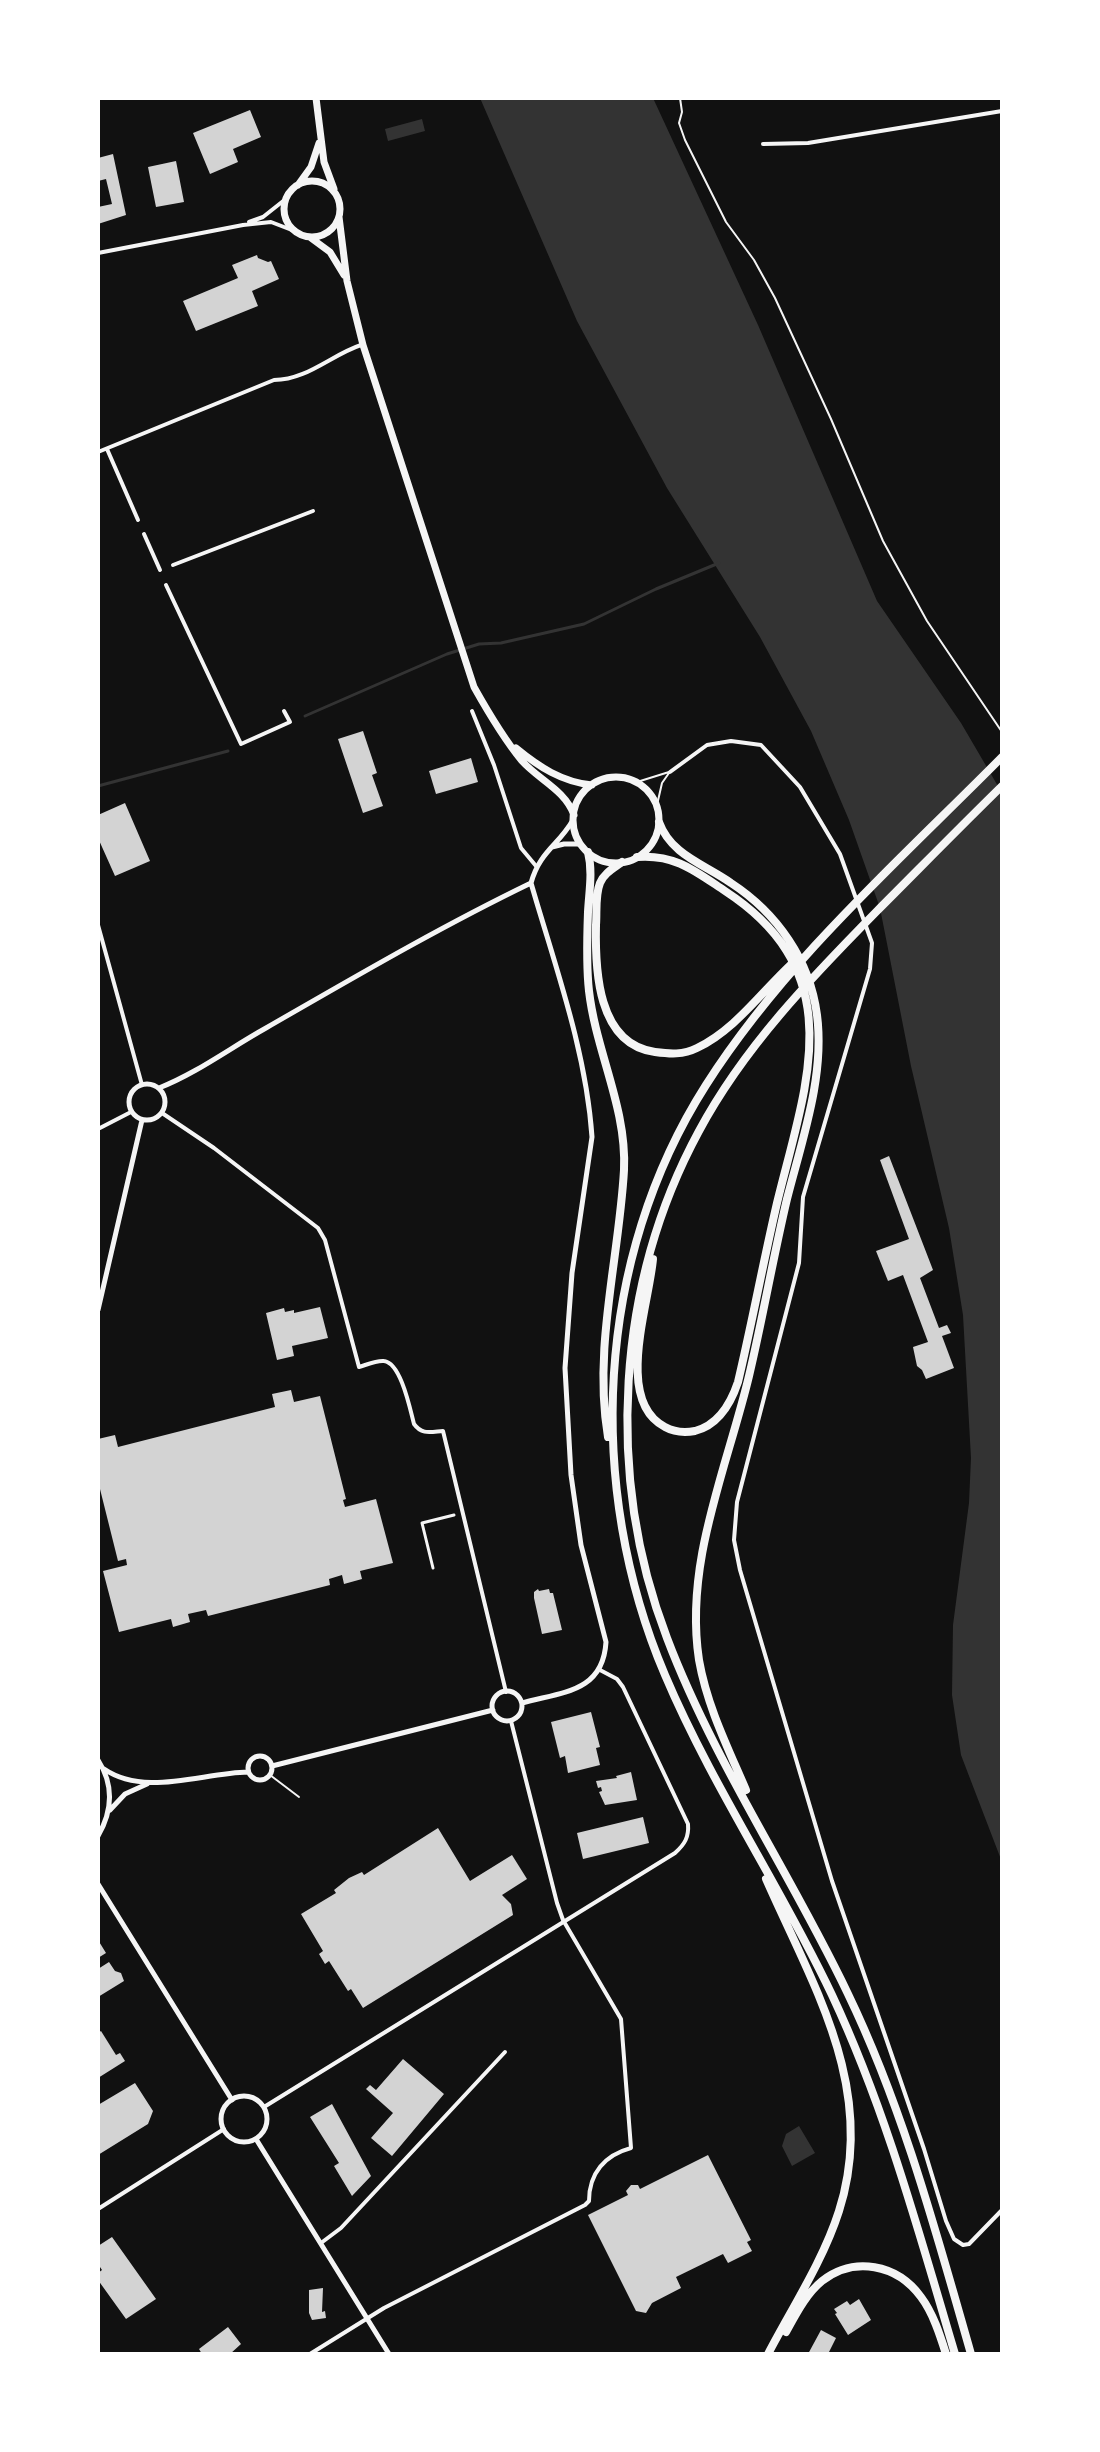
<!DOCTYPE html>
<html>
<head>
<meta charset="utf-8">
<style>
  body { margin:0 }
  #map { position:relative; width:1100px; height:2452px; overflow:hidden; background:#111; font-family:Rubik,sans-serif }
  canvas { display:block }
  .frame { position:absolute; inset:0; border:100px solid #fff; pointer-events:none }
</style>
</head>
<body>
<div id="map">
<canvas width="1100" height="2452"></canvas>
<div class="frame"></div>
</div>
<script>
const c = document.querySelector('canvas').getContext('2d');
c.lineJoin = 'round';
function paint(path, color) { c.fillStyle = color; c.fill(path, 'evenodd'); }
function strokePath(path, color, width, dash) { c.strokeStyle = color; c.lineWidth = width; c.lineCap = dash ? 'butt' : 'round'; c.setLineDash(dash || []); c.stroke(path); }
const water = new Path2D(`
  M480,98H653L758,325L877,601L961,723L1002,793V1862L961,1755L952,1695L953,1625L969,1503L971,1458L963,1315L949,1228L911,1066L880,908L849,820L811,731L760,637L667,488L577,321Z
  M422,119L425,131L388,141L385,129Z
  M799,2126L815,2153L792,2166L782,2146L786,2134Z`);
const stream = new Path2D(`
  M305,716L447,654L479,644L501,643L584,624L656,589L719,563
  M98,786L228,751`);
const building = new Path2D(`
  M250,110L261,137L233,149L238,162L210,174L193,133Z
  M113,154L126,215L98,224V207L112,204L106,179L98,181V158Z
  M176,161L184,202L156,207L148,167Z
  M257,255L258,258L268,262L271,261L279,279L252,291L258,306L196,331L183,301L238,278L232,265Z
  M363,731L377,773L372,775L383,806L363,813L338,739Z
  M471,758L478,782L436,794L429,771Z
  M125,803L150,861L115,876L98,838V815Z
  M889,1156L933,1270L920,1278L939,1328L947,1325L951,1333L942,1336L954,1368L926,1379L922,1370L917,1366L913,1347L928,1342L903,1275L888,1281L876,1251L909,1239L880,1160Z
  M320,1307L328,1338L292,1346L294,1356L277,1360L266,1313L284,1308L285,1312L294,1310V1313Z
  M291,1390L294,1402L320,1396L346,1499L343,1500L345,1507L376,1499L393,1563L360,1571L362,1579L344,1584L342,1575L329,1579L330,1585L208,1616L206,1610L188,1614L190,1622L173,1627L171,1619L119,1632L103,1571L127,1565L126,1559L118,1561L98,1481V1439L115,1435L118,1447L275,1407L272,1394Z
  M538,1589L539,1591L549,1589L550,1593H553L562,1630L542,1634L534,1598V1592Z
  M591,1712L600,1747L596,1748L600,1765L568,1773L565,1756L560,1758L551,1722Z
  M631,1772L637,1800L605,1805L599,1792L602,1791L601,1787L598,1788L596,1781L617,1778L616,1776Z
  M643,1817L649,1843L583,1859L577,1833Z
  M438,1828L470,1881L512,1855L527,1879L502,1895L511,1904L513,1915L363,2008L351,1989L348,1991L329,1961L325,1964L319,1954L323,1951L301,1914L336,1893L334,1890L349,1878L362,1872L364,1875Z
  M98,1940L106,1953L98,1958Z
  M109,1962L115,1971L121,1973L124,1981L98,1997V1969Z
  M101,2031L116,2055L120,2053L125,2061L98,2078V2033Z
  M403,2059L444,2094L392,2156L371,2138L393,2113L366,2089L370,2085L376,2090Z
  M135,2083L153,2111L148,2124L98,2155V2105Z
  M332,2104L371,2176L352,2196L334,2166L339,2163L310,2117Z
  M708,2155L751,2240L747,2242L752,2251L728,2263L723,2254L676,2277L681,2288L652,2303L646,2313L636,2311L588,2215L628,2195L626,2191L631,2185H638L640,2189Z
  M112,2237L156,2299L126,2319L98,2280V2273L102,2270L98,2264V2246Z
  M323,2288L322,2312L325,2311L326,2318L312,2320L309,2313V2290Z
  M859,2299L871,2320L848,2335L835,2314L837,2313L834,2309L847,2301L850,2305Z
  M228,2327L241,2344L230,2354H202L199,2349Z
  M821,2330L836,2338L828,2354H808Z`);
const path = new Path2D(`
  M680,98L682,112L679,123L685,140L726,222L754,260L775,298L831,419L883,541L927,621L1002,732`);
const service = new Path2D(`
  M637,782L669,772
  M657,805L662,783L669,773
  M270,1775L299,1797`);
const pedestrian = new Path2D(`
  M433,1568L422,1523L454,1515`);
const minor = new Path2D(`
  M763,144L808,143L1002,111
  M249,222L263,217L287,198
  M98,253L243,225L271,222L297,232
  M107,449L138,520
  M98,452L274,380C307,380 331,355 361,345
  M144,534L160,570
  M173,565L313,511
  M166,585L241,744L290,722L284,711
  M472,711L494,765L521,848L536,866
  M670,772L707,745L731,741L761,745L800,787L840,854L872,943L870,969L803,1197L799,1263L737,1502L734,1540L740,1570L832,1881L924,2149L946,2221L954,2239L963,2245L969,2244L1002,2210
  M98,925L142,1085
  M162,1113L214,1148L318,1228L325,1240L359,1367C366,1365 377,1360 384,1361C401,1363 410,1409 414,1424C422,1435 430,1432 443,1431L506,1692
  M98,1129L131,1112
  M264,2107L675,1853C685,1844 689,1837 688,1824L623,1687L617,1679L600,1670
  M98,2209L224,2129
  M321,2243L341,2228L505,2052
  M310,2354L384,2308L585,2205L589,2201C589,2173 605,2155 631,2148L621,2019L563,1920L557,1903L511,1721`);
const tertiary = new Path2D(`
  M552,847L564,844H581
  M129 1102a18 18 0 1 1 36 0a18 18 0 1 1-36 0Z
  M159,1088C197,1073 230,1048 266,1028C353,978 440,927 531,883
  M98,1310L142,1120
  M492 1706a15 15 0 1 1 30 0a15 15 0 1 1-30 0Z
  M522,1703C561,1692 603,1693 606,1642L581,1545L571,1475L565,1368L572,1273L592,1137C586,1050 555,966 531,883C540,851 558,846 573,820
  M248 1768a12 12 0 1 1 24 0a12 12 0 1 1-24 0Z
  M98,1760C114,1785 113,1810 98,1836
  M272,1766L493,1710
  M104,1769C145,1797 201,1773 248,1772
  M110,1810L125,1794L147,1784
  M98,1884L232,2100
  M221 2119a23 23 0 1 1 46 0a23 23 0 1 1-46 0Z
  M256,2139L389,2354`);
const primary = new Path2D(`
  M316,98L324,162L334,189
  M284 209a28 28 0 1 1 56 0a28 28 0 1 1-56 0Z
  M298,185L311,167L319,143
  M339,217L347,281L363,345L474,687C488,712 504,739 522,761C539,780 565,790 574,815
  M311,238L330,252L344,275
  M516,748C539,767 562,782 592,785
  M573 820a43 43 0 1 1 86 0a43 43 0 1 1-86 0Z`);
const motorway = new Path2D(`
  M659,822C671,855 704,864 731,883C777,913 810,960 817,1015C825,1076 802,1140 787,1199C773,1258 763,1317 749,1376C727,1468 684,1563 699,1660C707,1706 728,1748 746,1790
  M588,852C593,872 589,892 588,912C587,939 586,965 589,991C596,1052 627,1108 624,1170C619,1259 593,1348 608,1437
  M637,857C675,854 695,871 725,891C852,974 806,1084 777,1203C763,1263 752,1323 738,1382C731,1403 718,1425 695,1431C684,1433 674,1432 665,1427C614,1401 649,1305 653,1259
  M622,862C614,868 604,873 600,883C595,895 597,912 596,925C595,969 597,1044 655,1052C670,1054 683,1055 697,1048C737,1029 764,988 797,959
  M766,1879C813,1986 878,2089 839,2211C823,2261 792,2308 768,2354
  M786,2332C796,2314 806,2294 822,2281C854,2256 897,2264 921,2297C933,2313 940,2335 946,2354
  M955,2354C919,2233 886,2110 832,1995C781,1887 712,1786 665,1675C585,1487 595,1259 706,1085C785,961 899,861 1002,757
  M971,2354C936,2232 903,2108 848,1994C791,1874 714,1762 667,1638C605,1476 616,1284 699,1131C744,1047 811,978 877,911C919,869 960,827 1002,786`);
paint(water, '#333');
strokePath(stream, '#333', 3);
paint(building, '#d3d3d3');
strokePath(path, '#f5f5f5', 2);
strokePath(service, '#f5f5f5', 2);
strokePath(pedestrian, '#f5f5f5', 3);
strokePath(minor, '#f5f5f5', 4);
strokePath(tertiary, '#f5f5f5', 5);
strokePath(primary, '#f5f5f5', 7);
strokePath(motorway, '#f5f5f5', 8);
</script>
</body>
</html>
